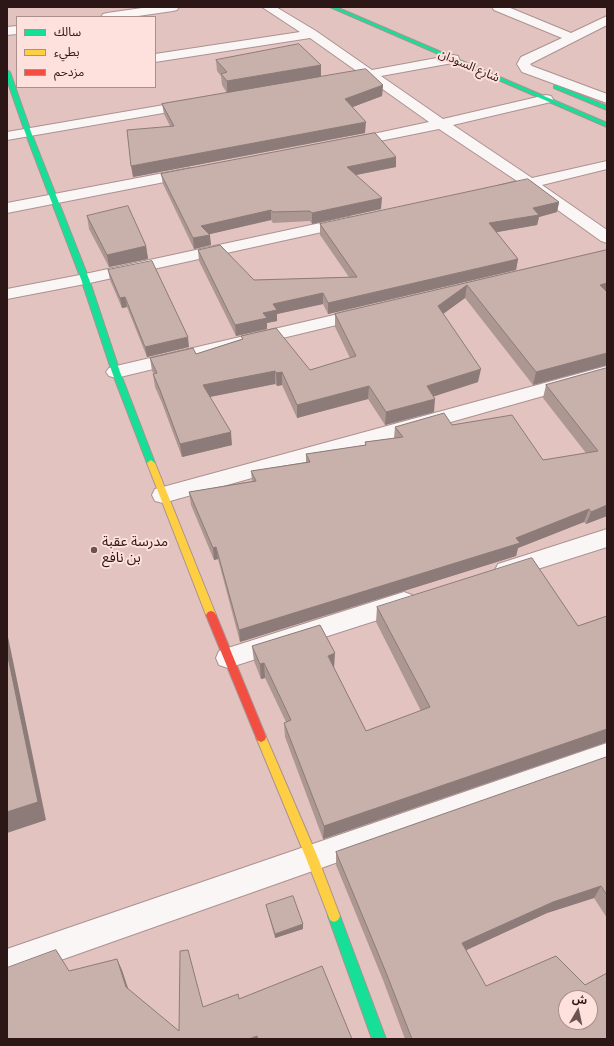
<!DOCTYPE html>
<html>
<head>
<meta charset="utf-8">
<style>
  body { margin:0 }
  #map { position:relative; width:614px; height:1046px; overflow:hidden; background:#e3c3c0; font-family:"IBM Plex Sans","Noto Sans Arabic",sans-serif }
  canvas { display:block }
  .frame { position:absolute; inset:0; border:8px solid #2c1716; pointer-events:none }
  .legend { position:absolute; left:16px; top:16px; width:140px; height:72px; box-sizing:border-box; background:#fee0dd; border:1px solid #aa908d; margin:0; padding:5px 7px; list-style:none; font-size:12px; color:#2c1716 }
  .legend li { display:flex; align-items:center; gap:8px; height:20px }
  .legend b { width:20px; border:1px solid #aa908d }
  .north { position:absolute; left:558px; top:990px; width:40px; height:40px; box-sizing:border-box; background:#fee0dd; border:1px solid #aa908d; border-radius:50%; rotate:9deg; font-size:11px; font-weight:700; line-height:16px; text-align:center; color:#2c1716 }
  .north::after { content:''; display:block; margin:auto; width:14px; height:18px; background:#6c5352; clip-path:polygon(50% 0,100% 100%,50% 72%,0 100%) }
</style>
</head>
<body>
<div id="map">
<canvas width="614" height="1046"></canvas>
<div class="frame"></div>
<ul class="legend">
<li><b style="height:5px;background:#16e098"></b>سالك</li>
<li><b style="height:5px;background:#ffcf43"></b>بطيء</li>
<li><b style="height:5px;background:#f24e42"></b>مزدحم</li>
</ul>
<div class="north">ش</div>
</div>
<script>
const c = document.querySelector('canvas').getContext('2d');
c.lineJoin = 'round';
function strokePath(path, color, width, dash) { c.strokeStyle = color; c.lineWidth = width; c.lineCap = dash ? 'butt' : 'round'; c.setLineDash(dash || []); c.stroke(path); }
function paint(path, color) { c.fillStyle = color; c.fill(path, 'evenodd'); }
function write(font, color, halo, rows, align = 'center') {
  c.font = font + ' "IBM Plex Sans","Noto Sans Arabic",sans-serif'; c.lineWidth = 4; c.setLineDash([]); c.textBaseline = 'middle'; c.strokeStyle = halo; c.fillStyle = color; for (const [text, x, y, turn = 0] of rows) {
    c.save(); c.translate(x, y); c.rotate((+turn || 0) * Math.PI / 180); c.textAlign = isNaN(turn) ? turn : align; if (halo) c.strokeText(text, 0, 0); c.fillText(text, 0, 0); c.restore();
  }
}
const street = new Path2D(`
  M149,7H179L177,10L173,11L131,17H101L103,14L107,13Z
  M262,7H276L316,31L372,70L453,55L458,56L459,59L458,62L381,76L443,119L546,95L551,96L553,99L551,102L453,125L532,178L607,161V169L542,185L607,230V243L601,241L527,188L503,194L498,192L495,189L498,186L517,181L439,129L350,147L345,146L343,143L345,140L429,122L367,78L341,83L336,82L334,79L336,76L358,72L310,38L155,62V54L300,32Z
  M492,7H508L571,33L607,16V25L530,64L532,66L607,94V103L522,72L517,64L521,57L562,38L494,10Z
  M17,26V34L7,35V27Z
  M193,100L198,101L200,104L198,107L7,140V132Z
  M190,168L195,170L198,173L195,176L7,213V203Z
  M348,217L354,219L356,222L354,225L85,284L7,299V289L85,274Z
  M364,308L370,309L373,313L370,317L116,378L109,376L106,372L109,368L116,366Z
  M607,366V378L163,503L155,501L152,495L155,489L163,487Z
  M607,529V547L506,579L498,576L495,570L498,564Z
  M404,592L412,595L416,602L412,609L228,668L219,665L216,658L219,651L228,648Z
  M607,743V767L7,979V949Z`);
const fast = new Path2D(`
  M330,7H336L607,123V127Z
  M7,70L10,72L31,132L89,279L120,372L155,463L154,465H148L147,463L112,372L81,279L25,132L7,80Z
  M554,86H558L607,106V110L554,88Z
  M334,910L338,912L340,916L386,1039H372L328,916L330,912Z`);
const slow = new Path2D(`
  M151,460L155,463L216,615L214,618L211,619L208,618L206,615L147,463Z
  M261,732L265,734L266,737L318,858L340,916L338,920L334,922L330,920L306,858L256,737L257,734Z`);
const jam = new Path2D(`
  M211,611L214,612L216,615L266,737L265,740L261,742L257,740L256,737L206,615L208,612Z`);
const wall = new Path2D(`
  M216,60L321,77L383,85L382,96L352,107L365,133L133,177L170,126L164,114L162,104L227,93L222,85L221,76L217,71Z
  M396,157V167L356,175L381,209L312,224L310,221L273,223L271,220L209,234L211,245L194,249L163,184L161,174Z
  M559,202L557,212L539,217L537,225L496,232L518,259L516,270L328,314L323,304L277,314V321L267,323V329L236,336L199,261L198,250L254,280L349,277L320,235V224Z
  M87,216L146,246L148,259L109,267L89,229Z
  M607,250V365L533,385L465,298L443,314L478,382L434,396V412L385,425L368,399L297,418L282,385L277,386L275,384L210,397L232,445L182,457L162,403L155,387L153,374H154L152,371L150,358L196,354L242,339L241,336L310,370L350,358L335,327V314Z
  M108,270L189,347L147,357L127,307L122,308L110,280Z
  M607,368V516L586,524L584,522L518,548L516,556L240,642L218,559L214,560L191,505L189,492L252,481L251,471L306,462V454L365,445V442L394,438L395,427L452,425L543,460L586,453L543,398L546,385Z
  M377,607L578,626L607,616V742L323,839L285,737L284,723L286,722L265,678L261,679L254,661L252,646L334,669L366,731L421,711L376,622Z
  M607,757V918L594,898L547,913L466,950L486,986L607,1039H405L383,980L336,865V852Z
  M266,905L303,924V929L275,938L267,909Z`);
const shadedWall = new Path2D(`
  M321,65V77L227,93V81Z
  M383,85L382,96L345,110V99Z
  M366,122L365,133L133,177L131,166Z
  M396,157V167L346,177L347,167Z
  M382,198L381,209L312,224V213Z
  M559,202L557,212L539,217L537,225L487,234L489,223L533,208Z
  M271,210V220L202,236L201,226Z
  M210,235L211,245L194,249L193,238Z
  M146,246L148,259L109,267L107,255Z
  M518,259L516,270L328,314V303Z
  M607,283V295L600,285Z
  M467,285L465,298L436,319L438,306Z
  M323,293V304L277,314V321L267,323V329L236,336L235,325L263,313L273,304Z
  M125,297L127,307L122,308L120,298Z
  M188,337L189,347L147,357L145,347Z
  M607,353V365L533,385L536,372Z
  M481,369L478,382L426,399L427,386Z
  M275,371V384L204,398L203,385Z
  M282,372V385L277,386L276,373Z
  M369,386L368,399L297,418V405Z
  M435,399L434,412L385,425L386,412Z
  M231,432L232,445L182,457L180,444Z
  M607,505V516L586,524L591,512Z
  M589,509L584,522L518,548L516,556L240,642L239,630L516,538Z
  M216,547L218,559L214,560L213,548Z
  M7,632L46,820L7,833Z
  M335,653L334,669L328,656Z
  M264,663L265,678L261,679L260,664Z
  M607,729V742L323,839L324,826Z
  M601,886L594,898L547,913L458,954L462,943L553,902Z
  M303,924V929L275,938V934Z
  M117,959L122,970L131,997L126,987Z
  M257,1036L258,1039H249Z`);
const building = new Path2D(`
  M299,44L321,65L227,81L221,74L227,72L216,60Z
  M366,69L383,85L345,99L366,122L131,166L127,130L174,126L162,104Z
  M375,133L396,157L347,167L382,198L312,213L310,211L273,212L271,210L201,226L210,235L193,238L161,174Z
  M528,179L559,202L533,208L539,215L489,223L518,259L328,303L323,293L273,304L277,310L263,313L267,318L235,325L198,250L220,245L254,280L357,277L320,224Z
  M128,206L146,246L107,255L87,216Z
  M607,250V283L600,285L607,292V353L536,372L467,285L438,306L481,369L427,386L435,399L386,412L369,386L297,405L282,372L276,373L275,371L203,385L231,432L180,444L160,390L153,374L157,373L150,358L193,348L196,354L243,339L241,336L276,328L310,370L356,356L335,314Z
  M152,261L188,337L145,347L125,297L120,298L108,270Z
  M607,368V505L591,512L589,509L516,538L520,543L239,630L216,547L213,548L189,492L256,481L251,471L310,462L306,454L366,445L365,442L403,437L395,427L444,413L452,425L512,415L543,460L598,451L546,385Z
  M532,558L578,626L607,616V729L324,826L284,723L291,720L264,663L260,664L252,646L320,625L335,653L328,656L366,731L430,707L377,607Z
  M7,652L38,802L7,812Z
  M607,757V895L601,886L553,902L462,943L486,986L556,956L585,985L607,973V1039H412L385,970L336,852ZM566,998H590V1022H566Z
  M293,896L303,924L275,934L266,905Z
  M56,950L69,971L117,959L126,987L179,1031L180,951L188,950L203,1007L238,994L239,999L322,966L352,1039H258L257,1036L249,1039H7V968Z`);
const markers = [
  [94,550,4,"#6c5352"]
];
const farStreetnames = [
  ["شارع السودان",469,66,23]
];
const poiNames = [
  ["مدرسة عقبة",102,542],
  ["بن نافع",102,558]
];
strokePath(street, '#aa9290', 2);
strokePath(fast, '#aa9290', 2);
strokePath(slow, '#aa9290', 2);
strokePath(jam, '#aa9290', 2);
paint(street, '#fbf6f6');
paint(fast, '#16e098');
paint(slow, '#ffcf43');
paint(jam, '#f24e42');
paint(wall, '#ac9793');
paint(shadedWall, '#8c7b78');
paint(building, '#c8b0ab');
strokePath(building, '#8c7b78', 1);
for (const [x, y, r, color] of markers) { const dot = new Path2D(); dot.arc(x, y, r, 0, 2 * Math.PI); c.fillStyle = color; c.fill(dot); strokePath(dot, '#fee0dd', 1.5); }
write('12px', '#2c1716', '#fee0dd', farStreetnames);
write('14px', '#2c1716', '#fee0dd', poiNames, 'left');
</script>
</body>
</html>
